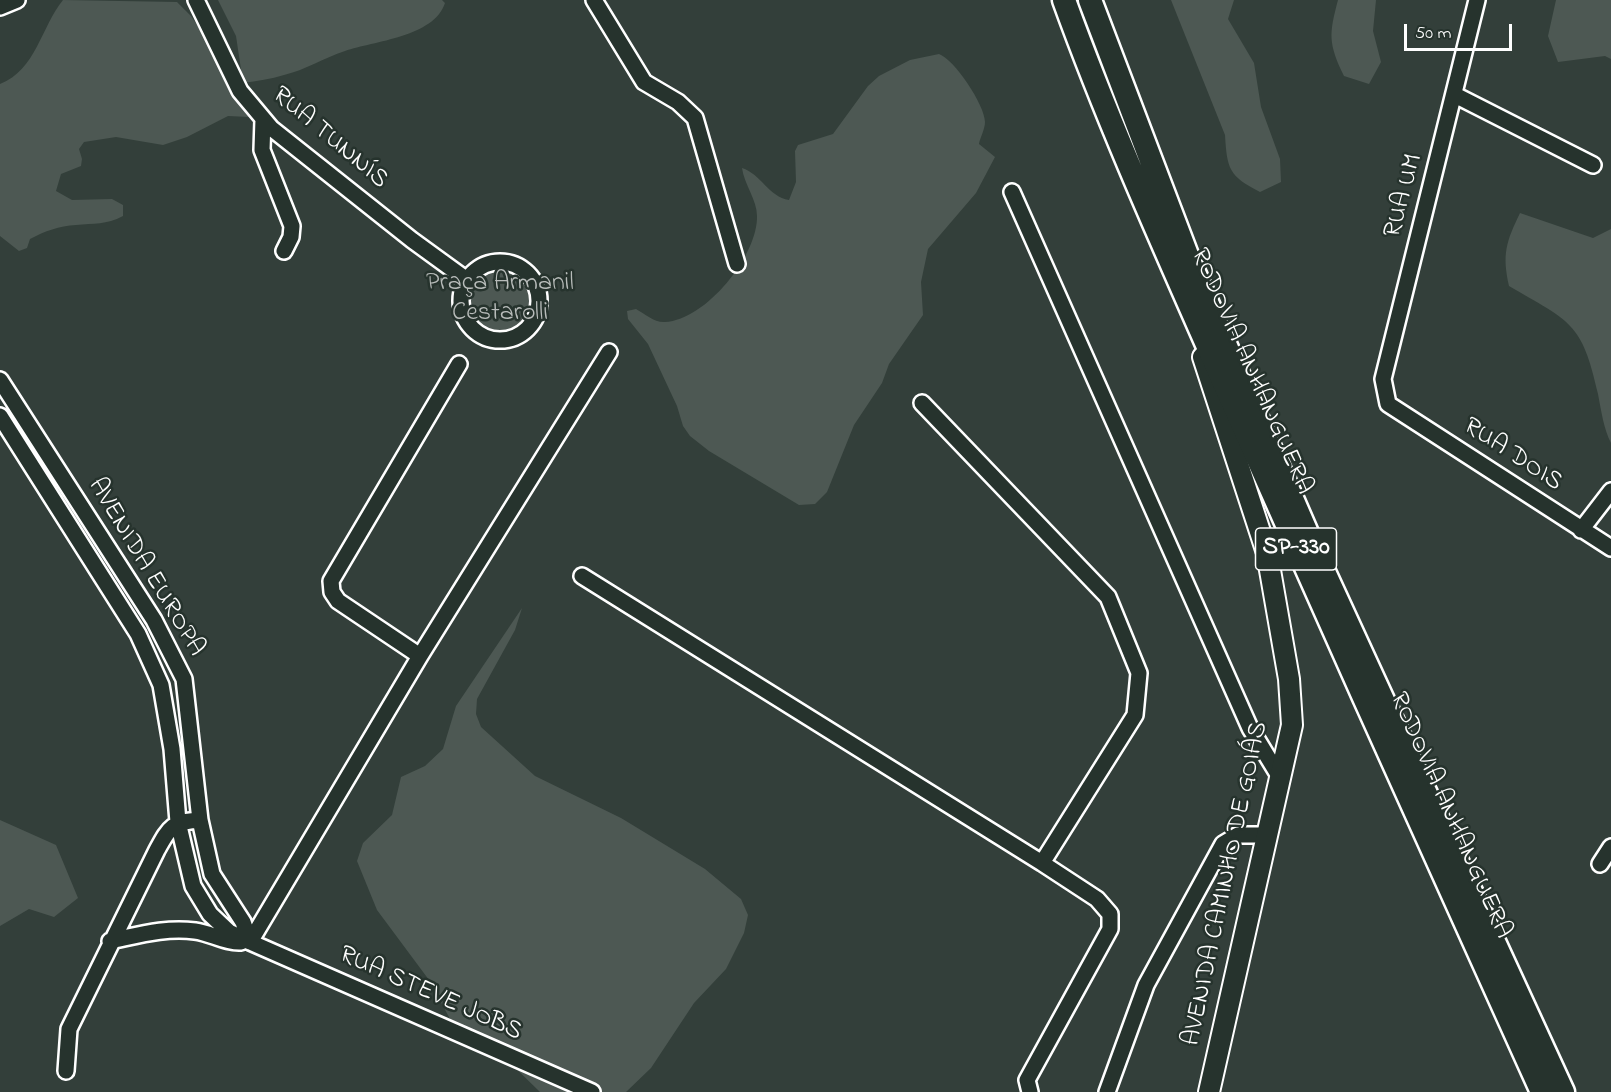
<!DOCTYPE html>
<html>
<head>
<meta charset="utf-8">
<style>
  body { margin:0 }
  #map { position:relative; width:1611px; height:1092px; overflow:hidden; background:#333f3a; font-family:"Indie Flower",sans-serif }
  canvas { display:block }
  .scale { position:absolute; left:1404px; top:24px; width:108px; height:27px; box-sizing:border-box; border:3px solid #fff; border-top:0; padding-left:8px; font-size:18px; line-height:21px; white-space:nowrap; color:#fff; -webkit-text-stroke:4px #26332d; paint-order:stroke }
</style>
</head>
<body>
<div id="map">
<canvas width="1611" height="1092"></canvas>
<div class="scale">50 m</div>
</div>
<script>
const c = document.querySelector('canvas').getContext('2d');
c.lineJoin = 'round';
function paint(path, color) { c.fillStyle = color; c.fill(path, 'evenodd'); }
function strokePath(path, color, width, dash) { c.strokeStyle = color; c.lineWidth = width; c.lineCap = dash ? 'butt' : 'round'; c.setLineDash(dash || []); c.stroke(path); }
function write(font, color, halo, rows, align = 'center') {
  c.font = font + ' "Indie Flower",sans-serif'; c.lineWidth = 5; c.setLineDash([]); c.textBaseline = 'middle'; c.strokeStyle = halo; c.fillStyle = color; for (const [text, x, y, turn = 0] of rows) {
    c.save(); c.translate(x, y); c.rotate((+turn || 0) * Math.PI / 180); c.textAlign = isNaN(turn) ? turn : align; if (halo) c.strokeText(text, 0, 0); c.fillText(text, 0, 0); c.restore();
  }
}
const green = new Path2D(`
  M63,0L177,2L191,16L247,99L250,108L249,117L228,116L187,137L163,145L116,137L84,142L79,149L82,159L81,166L61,174L56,191L72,200L112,199L123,205V216C106,225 94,223 76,225C59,226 45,231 30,239L27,248L19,251L0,236V84C36,70 41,27 63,0Z
  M218,0H442L445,3C434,37 374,41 345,51C324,58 305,70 284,75C271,79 257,81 243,83L236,36Z
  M1171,0H1234L1228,19L1254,63L1261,107L1280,159L1281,182L1260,192C1229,176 1227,169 1225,135Z
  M1338,0H1376L1373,31L1381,62L1369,84L1344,76C1328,43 1329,34 1338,0Z
  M1556,0H1611V59L1605,56L1558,62L1548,36Z
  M939,54C954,59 985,105 985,122C985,129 980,138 979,144L995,157L976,193L928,249L921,282L923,315L889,364L882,383L854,425L827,492L815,504L799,505L709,451L690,436L683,426L677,406L648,344L628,319L627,311L636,309C645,314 655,323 665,322C706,320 758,255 757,216C757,200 744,184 742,168C761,174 769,197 789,200L796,182L795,151L798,145L833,134L868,86L879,76L910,60Z
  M1520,213L1593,238L1611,229V443C1604,430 1601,410 1598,394C1582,321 1570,322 1509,286C1502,254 1506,242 1520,213Z
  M467 301a34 34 0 1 1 68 0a34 34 0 1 1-68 0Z
  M522,608L515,630L477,699L476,714L481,727L535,776L621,818L705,869L741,899L748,915L744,933L726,969L694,1003L651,1068L626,1092H540L500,1053L464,1032L450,1019L429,980L377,910L357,861L363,843L392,815L401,777L425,766L443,749L456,706Z
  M0,820L56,845L78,898L54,917L29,909L0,926Z`);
const minor = new Path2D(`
  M196,0L240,91L271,128L412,240L467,280
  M594,0L644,82L678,102L695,118L737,264
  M1477,0L1383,379L1388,404L1611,548
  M0,7L17,0
  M1455,95L1593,165
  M263,119L262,150L292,226L291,237L284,251
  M1012,192L1250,728L1281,779
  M461 301a39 39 0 1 1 78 0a39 39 0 1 1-78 0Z
  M0,380L154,620L184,679L200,820L212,874L243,922L250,942
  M0,416L138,634L161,685L172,749L178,822L193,886L210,914L229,932L250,942L592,1092
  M1581,530L1611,491
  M582,576L1042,863L1135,715L1139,673L1108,597L922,403
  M420,656L338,601L332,592L331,581L459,364
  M1600,864L1611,847
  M110,941C139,935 166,927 195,931C211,933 225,943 241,942
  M250,942L420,656L609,352
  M66,1071L69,1029L157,850C170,826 172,822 200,820
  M1030,1092L1027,1080L1110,929V914L1097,899L1042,863
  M1107,1092L1146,985L1223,844L1238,835H1268`);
const major = new Path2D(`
  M1203,357L1267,553L1289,679L1292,725L1209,1092`);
const highway = new Path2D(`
  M1064,0C1112,133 1171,262 1228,392C1331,626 1437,859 1542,1092
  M1090,0L1190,263L1320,563L1563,1092`);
const shields = [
  [1296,549,81]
];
const shieldNames = [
  ["SP-330",1296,549]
];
const streetNames = [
  ["RUA TUNNÍS",329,139,40],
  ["RUA UM",1405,196,-75],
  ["RODOVIA ANHANGUERA",1250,372,66],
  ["RUA DOIS",1512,456,33],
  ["AVENIDA EUROPA",145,568,59],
  ["RODOVIA ANHANGUERA",1449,816,66],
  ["AVENIDA CAMINHO DE GOIÁS",1227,884,-78],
  ["RUA STEVE JOBS",430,995,24]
];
const parkNames = [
  ["Praça Armanil",500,285],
  ["Cestarolli",500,315]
];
paint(green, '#4d5853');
strokePath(minor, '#fff', 20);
strokePath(major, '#fff', 24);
strokePath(highway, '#fff', 27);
strokePath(minor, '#26332d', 15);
strokePath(major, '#26332d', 20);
strokePath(highway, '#26332d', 22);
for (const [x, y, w] of shields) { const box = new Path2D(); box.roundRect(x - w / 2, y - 21, w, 42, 4.5); c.fillStyle = '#26332d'; c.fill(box); strokePath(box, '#fff', 1.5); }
write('bold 24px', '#fff', null, shieldNames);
write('26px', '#fff', '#26332d', streetNames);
write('26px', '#b8bcba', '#26332d', parkNames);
</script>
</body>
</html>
